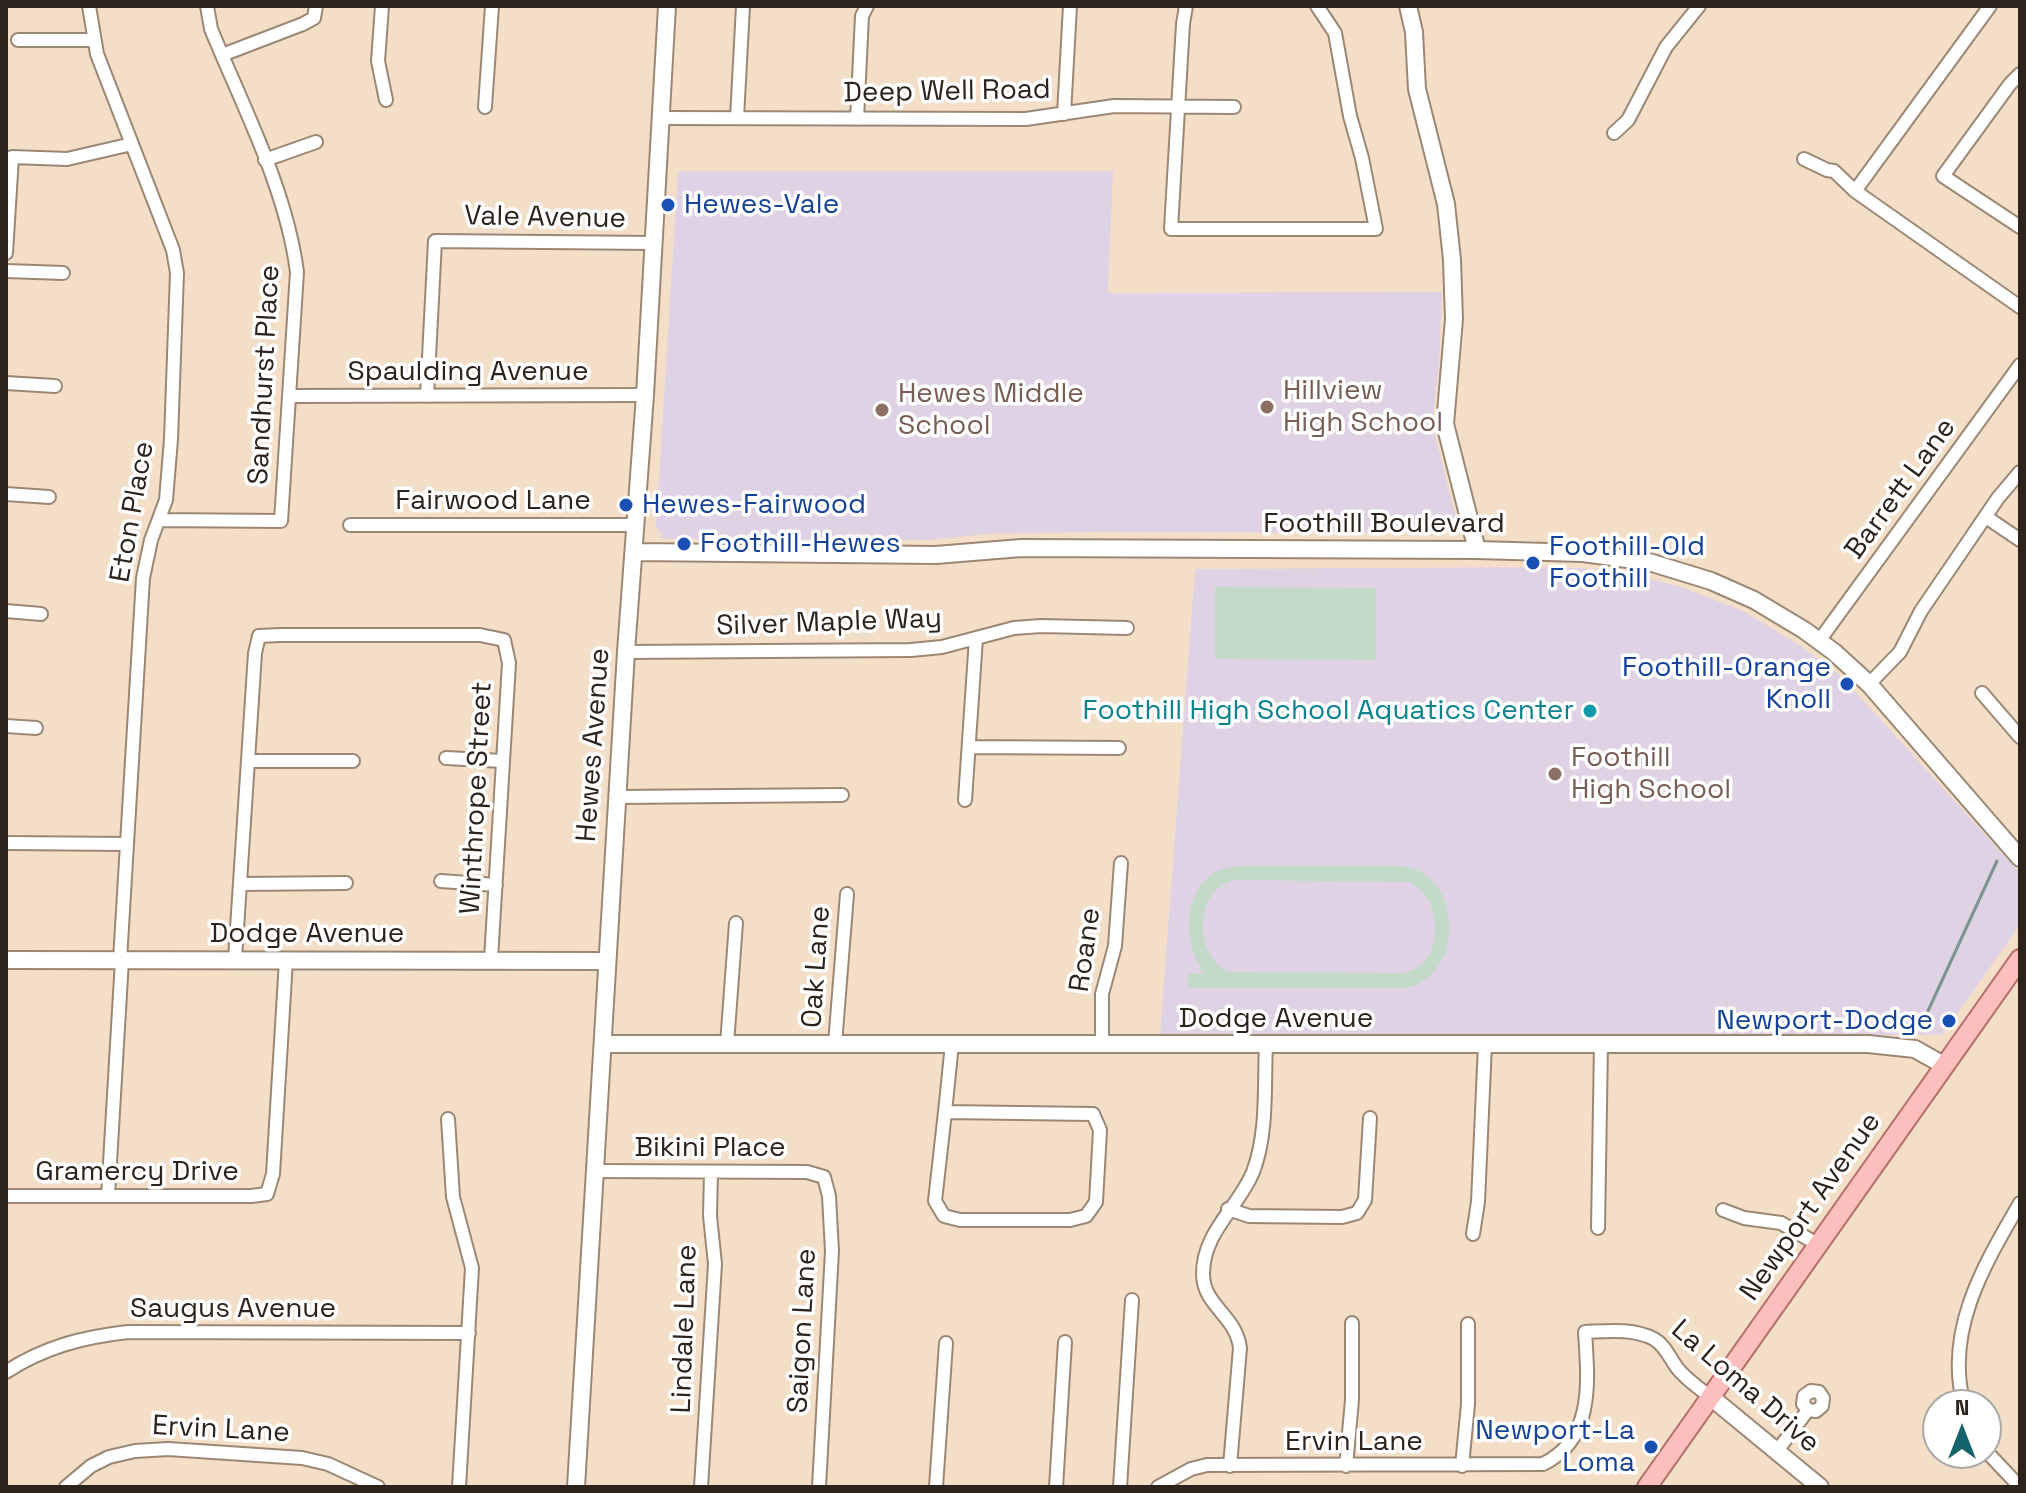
<!DOCTYPE html>
<html>
<head>
<meta charset="utf-8">
<style>
  body { margin:0 }
  #map { position:relative; width:2026px; height:1493px; overflow:hidden; background:#f3dec8; font-family:"Space Grotesk",sans-serif }
  canvas { display:block }
  .frame { position:absolute; inset:0; border:8px solid #2c241c; pointer-events:none }
  .north { position:absolute; left:1922px; top:1389px; width:80px; height:80px; box-sizing:border-box; background:#fff; border:2px solid #aba7a4; border-radius:50%; rotate:0deg; font-size:22px; font-weight:700; line-height:32px; text-align:center; color:#2c241c }
  .north::after { content:''; display:block; margin:auto; width:28px; height:36px; background:#15646b; clip-path:polygon(50% 0,100% 100%,50% 72%,0 100%) }
</style>
</head>
<body>
<div id="map">
<canvas width="2026" height="1493"></canvas>
<div class="frame"></div>
<div class="north">N</div>
</div>
<script>
const c = document.querySelector('canvas').getContext('2d');
c.lineJoin = 'round';
function paint(path, color) { c.fillStyle = color; c.fill(path, 'evenodd'); }
function strokePath(path, color, width, dash) { c.strokeStyle = color; c.lineWidth = width; c.lineCap = dash ? 'butt' : 'round'; c.setLineDash(dash || []); c.stroke(path); }
function write(font, color, halo, rows, align = 'center') {
  c.font = font + ' "Space Grotesk",sans-serif'; c.lineWidth = 7; c.setLineDash([]); c.textBaseline = 'middle'; c.strokeStyle = halo; c.fillStyle = color; for (const [text, x, y, turn = 0] of rows) {
    c.save(); c.translate(x, y); c.rotate((+turn || 0) * Math.PI / 180); c.textAlign = isNaN(turn) ? turn : align; if (halo) c.strokeText(text, 0, 0); c.fillText(text, 0, 0); c.restore();
  }
}
const education = new Path2D(`
  M678,171H1113L1108,293L1442,292L1439,366L1432,423L1456,517L1444,533L1092,532L987,534L929,540L663,539L656,526Z
  M1554,567L1611,570L1679,586L1743,611L1798,644L1841,676L2020,873V925L1942,1035H1160L1195,569Z`);
const green = new Path2D(`
  M1215,587L1376,588V660L1215,659Z
  M1235,866H1399C1463,869 1467,976 1406,988H1188V974L1204,973C1179,938 1184,872 1235,866ZM1236,880L1409,882C1444,898 1446,964 1404,973L1229,972C1193,956 1193,887 1236,880Z`);
const stream = new Path2D(`
  M1922,1024L1997,861`);
const street = new Path2D(`
  M89,6L97,54L173,250L177,273L171,439L166,500L151,540L143,578L120,960
  M382,6L378,61L386,100
  M1186,6L1183,24L1171,229H1376L1362,158L1350,116L1335,33L1317,6
  M18,40H93
  M222,55L303,24L314,18L316,6
  M2020,74L2010,84L1943,176L2020,227
  M485,107L492,6
  M1064,114L1070,6
  M661,118L1026,119L1114,106L1234,107
  M737,118L743,6
  M857,119L862,16L867,6
  M1614,133L1628,120L1666,47L1699,6
  M1804,159L1827,170L1834,171L1855,191L2020,307
  M265,160L316,142
  M1855,191L1990,6
  M6,253L12,157L67,159L132,144
  M6,271L63,273
  M6,383L55,386
  M291,396L645,395
  M427,396L435,241L654,243
  M6,494L49,497
  M1986,517L2020,540
  M159,520L281,521L297,272C286,188 243,107 211,29L207,6
  M350,525H636
  M6,611L41,614
  M1819,641L2020,365
  M626,652L911,650L942,647L1014,628L1041,626L1127,628
  M1869,684L1900,652L1921,611L1998,498L2020,472
  M1982,693L2020,737
  M6,726L36,728
  M969,747L1119,748
  M446,758L502,761
  M248,761H353
  M617,797L842,795
  M965,800L976,638
  M6,843L127,844
  M441,881L496,885
  M241,884L346,883
  M235,959L255,653L259,636L280,635H480L504,640L509,663L491,959
  M727,1044L736,923
  M835,1044L847,894
  M1102,1045V994L1115,946L1121,863
  M945,1112L1093,1114L1100,1130L1096,1202L1086,1216L1070,1220H960L944,1216L935,1201Z
  M945,1112L952,1044
  M448,1119L453,1197L472,1268L459,1487
  M595,1171L807,1172L824,1177L829,1196L832,1251L819,1487
  M6,1196H251L267,1194L273,1174L286,960
  M108,1196L122,960
  M1228,1209L1249,1216L1342,1217L1357,1213L1365,1200L1370,1118
  M1723,1210L1744,1218L1781,1223L1817,1244
  M1598,1228L1601,1044
  M1473,1234L1478,1202L1485,1044
  M6,1372C44,1347 83,1337 128,1332L469,1333
  M1964,1405C1944,1331 1984,1265 2020,1203
  M1777,1451L1808,1410L1816,1411L1822,1406L1823,1398L1819,1392L1811,1391L1804,1396L1803,1404L1808,1410
  M1986,1451L2020,1487
  M1230,1466L1240,1348C1236,1315 1203,1306 1203,1274C1203,1232 1238,1208 1253,1172C1268,1133 1264,1085 1266,1044
  M1346,1466L1352,1400V1323
  M1462,1466L1468,1404V1324
  M66,1487L91,1466L109,1457L135,1451L168,1449L302,1458L328,1464L378,1487
  M701,1487L715,1264L710,1216L711,1173
  M936,1487L946,1343
  M1056,1487L1065,1342
  M1120,1487L1132,1300
  M1158,1487L1191,1469L1207,1465L1543,1464C1595,1439 1588,1379 1585,1332C1608,1331 1633,1328 1654,1339C1666,1346 1670,1359 1678,1369C1687,1380 1700,1389 1712,1398`);
const secondary = new Path2D(`
  M1408,6L1414,32L1417,89L1446,204L1452,260L1454,319L1445,424L1477,550
  M634,552L936,555L1021,548L1477,550L1583,553L1649,562L1711,581L1754,600L1804,630L1834,652L1869,684L2020,858
  M6,960L607,961
  M603,1044H1868L1915,1049L1945,1066
  M1712,1398L1820,1487
  M576,1487L626,652L645,395L667,6`);
const primary = new Path2D(`
  M1647,1487L2020,959`);
const markers = [
  [668,205,8,"#1a4fb4"],
  [1267,407,8,"#8d6e63"],
  [882,410,8,"#8d6e63"],
  [626,505,8,"#1a4fb4"],
  [684,544,8,"#1a4fb4"],
  [1533,563,8,"#1a4fb4"],
  [1847,684,8,"#1a4fb4"],
  [1590,711,8,"#0f9aa8"],
  [1555,774,8,"#8d6e63"],
  [1949,1021,8,"#1a4fb4"],
  [1651,1447,8,"#1a4fb4"]
];
const streetNames = [
  ["Deep Well Road",947,92,-1],
  ["Vale Avenue",545,218,1],
  ["Spaulding Avenue",468,372],
  ["Sandhurst Place",265,375,-87],
  ["Barrett Lane",1901,489,-54],
  ["Fairwood Lane",493,501],
  ["Eton Place",133,512,-80],
  ["Foothill Boulevard",1384,524],
  ["Silver Maple Way",829,623,-2],
  ["Hewes Avenue",594,745,-86],
  ["Winthrope Street",477,798,-87],
  ["Dodge Avenue",307,934],
  ["Roane",1086,950,-82],
  ["Oak Lane",817,967,-86],
  ["Dodge Avenue",1276,1019],
  ["Bikini Place",710,1148],
  ["Gramercy Drive",137,1172],
  ["Newport Avenue",1811,1207,-55],
  ["Saugus Avenue",233,1309],
  ["Lindale Lane",685,1329,-88],
  ["Saigon Lane",803,1331,-87],
  ["La Loma Drive",1745,1387,41],
  ["Ervin Lane",221,1430,3],
  ["Ervin Lane",1354,1442]
];
const transitNames = [
  ["Hewes-Vale",684,205],
  ["Hewes-Fairwood",642,505],
  ["Foothill-Hewes",700,544],
  ["Foothill-Old",1549,547],
  ["Foothill",1549,579],
  ["Foothill-Orange",1831,668,"right"],
  ["Knoll",1831,700,"right"],
  ["Newport-Dodge",1933,1021,"right"],
  ["Newport-La",1635,1431,"right"],
  ["Loma",1635,1463,"right"]
];
const educationNames = [
  ["Hillview",1283,391],
  ["High School",1283,423],
  ["Hewes Middle",898,394],
  ["School",898,426],
  ["Foothill",1571,758],
  ["High School",1571,790]
];
const cultureNames = [
  ["Foothill High School Aquatics Center",1574,711]
];
paint(education, '#e0d2e5');
paint(green, '#c3dac8');
strokePath(stream, '#7b9492', 3);
strokePath(street, '#9b8874', 16);
strokePath(secondary, '#9b8874', 20);
strokePath(primary, '#b36d68', 22);
strokePath(street, '#fff', 12);
strokePath(secondary, '#fff', 16);
strokePath(primary, '#fdbfbd', 18);
for (const [x, y, r, color] of markers) { const dot = new Path2D(); dot.arc(x, y, r, 0, 2 * Math.PI); c.fillStyle = color; c.fill(dot); strokePath(dot, '#fff', 3); }
write('28px', '#2c241c', '#fff', streetNames);
write('28px', '#164399', '#fff', transitNames, 'left');
write('28px', '#785e54', '#fff', educationNames, 'left');
write('28px', '#0d838f', '#fff', cultureNames, 'right');
</script>
</body>
</html>
